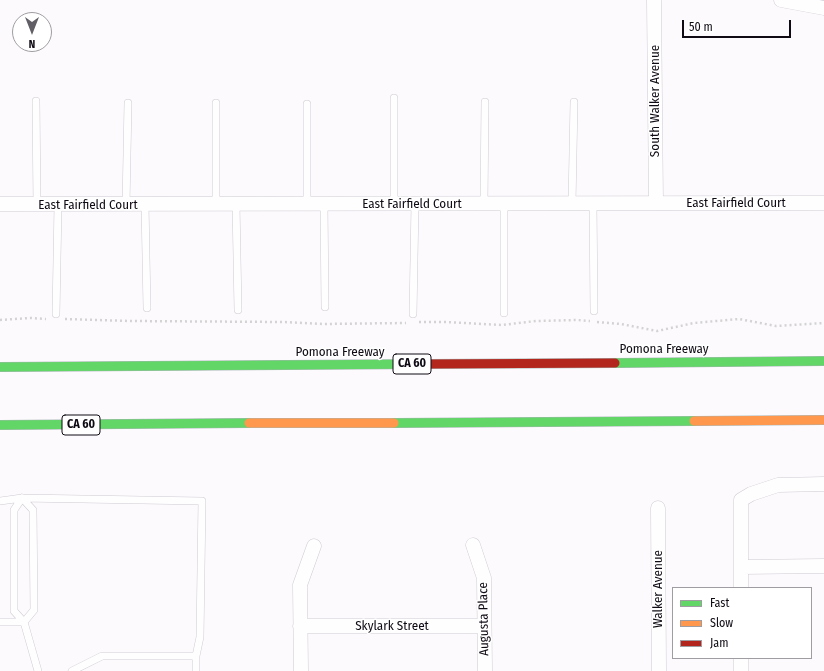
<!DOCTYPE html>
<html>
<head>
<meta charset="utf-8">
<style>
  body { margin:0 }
  #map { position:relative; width:824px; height:671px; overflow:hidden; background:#fcfafd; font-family:"Fira Sans Condensed",sans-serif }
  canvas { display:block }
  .legend { position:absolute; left:672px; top:587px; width:140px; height:72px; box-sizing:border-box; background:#fff; border:1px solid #9f9da1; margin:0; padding:5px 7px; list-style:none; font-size:12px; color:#0f0a13 }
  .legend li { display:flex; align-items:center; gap:8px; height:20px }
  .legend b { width:20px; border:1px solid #9f9da1 }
  .north { position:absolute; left:12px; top:12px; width:40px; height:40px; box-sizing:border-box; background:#fff; border:1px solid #9f9da1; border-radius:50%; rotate:180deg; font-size:11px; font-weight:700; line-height:16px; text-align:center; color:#0f0a13 }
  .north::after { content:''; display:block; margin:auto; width:14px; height:18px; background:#625e65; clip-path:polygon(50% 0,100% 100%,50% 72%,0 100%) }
  .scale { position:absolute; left:682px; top:20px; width:109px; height:18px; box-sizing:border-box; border:2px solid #0f0a13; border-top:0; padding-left:5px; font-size:12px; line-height:14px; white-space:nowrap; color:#0f0a13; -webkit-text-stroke:3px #fff; paint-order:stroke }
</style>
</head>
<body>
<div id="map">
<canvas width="824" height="671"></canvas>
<ul class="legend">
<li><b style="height:5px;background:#63d668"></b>Fast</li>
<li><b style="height:5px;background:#ff974d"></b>Slow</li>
<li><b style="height:5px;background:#b3261e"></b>Jam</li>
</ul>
<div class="north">N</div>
<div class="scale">50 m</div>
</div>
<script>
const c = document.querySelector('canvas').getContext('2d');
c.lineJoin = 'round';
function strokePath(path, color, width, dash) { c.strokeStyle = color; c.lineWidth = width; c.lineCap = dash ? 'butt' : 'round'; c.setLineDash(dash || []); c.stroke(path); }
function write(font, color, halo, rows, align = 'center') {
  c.font = font + ' "Fira Sans Condensed",sans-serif'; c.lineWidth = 3; c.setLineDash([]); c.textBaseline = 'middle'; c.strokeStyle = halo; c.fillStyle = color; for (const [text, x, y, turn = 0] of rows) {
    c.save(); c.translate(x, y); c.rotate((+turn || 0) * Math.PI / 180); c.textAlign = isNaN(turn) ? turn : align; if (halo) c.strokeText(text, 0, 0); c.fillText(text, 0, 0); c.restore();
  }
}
const path = new Path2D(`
  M65,319L129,321L283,322L323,324L406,323
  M0,320L30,318L46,319
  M419,322H445L502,325L536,321L577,320L590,321
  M597,322L621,324L657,331L694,323L739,319L776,326L824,323`);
const lane = new Path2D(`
  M36,101L37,205
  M216,103V204
  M307,104V204
  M484,203L485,102
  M572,203L574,102
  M593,203L594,311
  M145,204L147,308
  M236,204L238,310
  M324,204L325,307
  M394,204V98
  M126,205L128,103
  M504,313V203
  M56,314L58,205
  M413,314L415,204
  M22,498L14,510V611L24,622L38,671
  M0,501L22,498L202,501L200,637L196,656
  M0,622H24L34,610L33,510L22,498
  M72,671L102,656H196V671`);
const street = new Path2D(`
  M654,0L656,203
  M781,0L824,8
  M0,204L824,203
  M658,508L659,671
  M473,545L484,578L485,671
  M741,567L824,566
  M741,588V500L751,494L778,485L824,484
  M300,626H484
  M741,658V671
  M301,671L300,585L314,546`);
const fast = new Path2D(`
  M615,363L824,361
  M0,367L429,364
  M394,423L694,421
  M0,425L249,423`);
const slow = new Path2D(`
  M694,421L824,420
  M249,423H394`);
const jam = new Path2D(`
  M429,364L615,363`);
const shields = [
  [412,364,38],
  [81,425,38]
];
const shieldNames = [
  ["CA 60",412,364],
  ["CA 60",81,425]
];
const streetNames = [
  ["South Walker Avenue",655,101,-90],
  ["East Fairfield Court",736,203],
  ["East Fairfield Court",412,204],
  ["East Fairfield Court",88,205],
  ["Pomona Freeway",664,349],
  ["Pomona Freeway",340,352],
  ["Walker Avenue",658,589,-90],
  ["Augusta Place",484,619,-91],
  ["Skylark Street",392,626]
];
strokePath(lane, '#cecbd2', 8);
strokePath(street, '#cecbd2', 15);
strokePath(fast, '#a6b4b3', 10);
strokePath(slow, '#a6b4b3', 10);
strokePath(jam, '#a6b4b3', 10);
strokePath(path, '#d4d3d4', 2.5, [2, 3]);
strokePath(lane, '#fffeff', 7);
strokePath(street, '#fffeff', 14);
strokePath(fast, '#63d668', 9);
strokePath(slow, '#ff974d', 9);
strokePath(jam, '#b3261e', 9);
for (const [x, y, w] of shields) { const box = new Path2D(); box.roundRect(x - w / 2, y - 10, w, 20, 3); c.fillStyle = '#fff'; c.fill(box); strokePath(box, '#0f0a13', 1); }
write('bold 12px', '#0f0a13', null, shieldNames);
write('13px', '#0f0a13', '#fff', streetNames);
</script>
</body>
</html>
